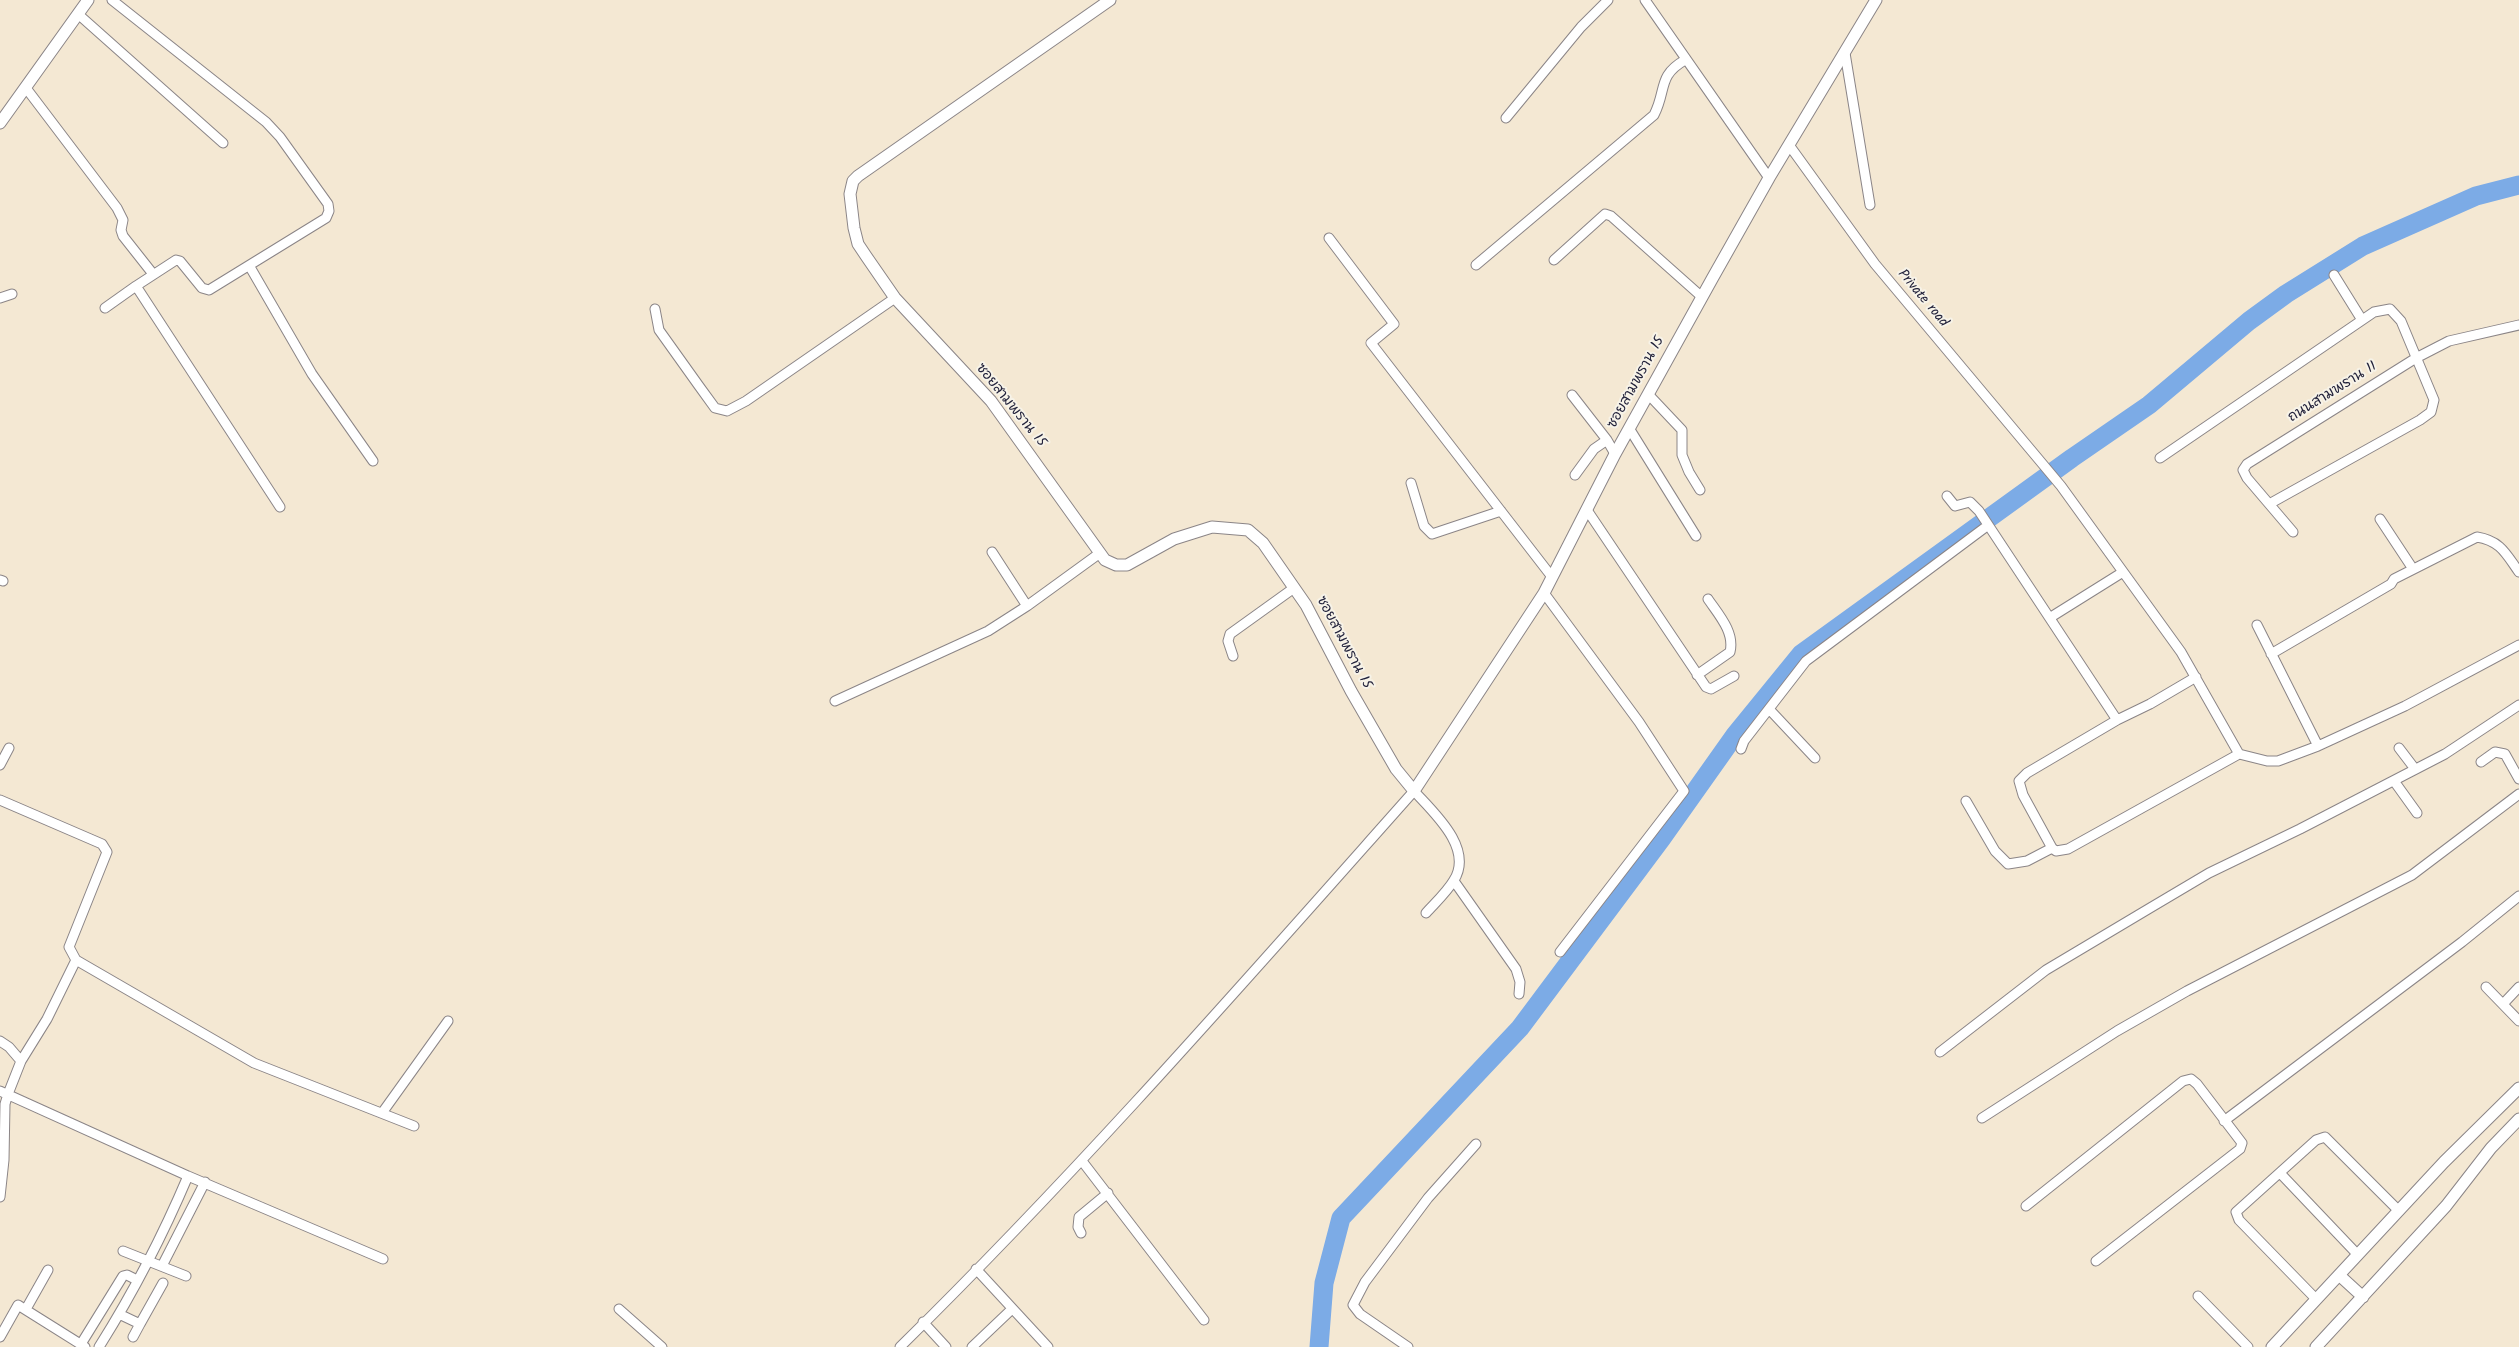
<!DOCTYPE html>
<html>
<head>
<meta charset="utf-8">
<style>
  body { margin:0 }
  canvas { display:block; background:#f4e8d3 }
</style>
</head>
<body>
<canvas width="2519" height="1347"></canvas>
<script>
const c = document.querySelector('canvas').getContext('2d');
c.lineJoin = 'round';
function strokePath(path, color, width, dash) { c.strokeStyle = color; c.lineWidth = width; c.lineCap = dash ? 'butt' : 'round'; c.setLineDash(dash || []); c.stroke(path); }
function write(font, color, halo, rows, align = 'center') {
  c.font = font + ' Kalam,"Playpen Sans Thai",sans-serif'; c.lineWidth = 4; c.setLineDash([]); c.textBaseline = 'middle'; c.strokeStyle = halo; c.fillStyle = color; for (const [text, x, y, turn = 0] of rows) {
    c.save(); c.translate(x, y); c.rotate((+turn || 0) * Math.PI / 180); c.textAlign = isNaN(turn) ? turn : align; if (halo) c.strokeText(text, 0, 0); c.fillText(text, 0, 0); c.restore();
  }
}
const river = new Path2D(`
  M1319,1347L1324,1283L1341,1218L1520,1028L1662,838L1735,735L1801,654L2072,458L2149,405L2249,321L2286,294L2363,246L2476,196L2519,185`);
const minor = new Path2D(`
  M112,0L266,122L280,137L328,204L329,211L326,218L209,290L202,288L180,261L176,260L136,286L280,507
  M1645,0L1769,178
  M78,14L223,143
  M1845,53L1870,205
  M26,88L117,208L123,220L121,230L123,236L153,274
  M1506,118L1581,27L1608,0
  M1789,145L1875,264L2061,486L2181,652L2239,754L2267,761H2278L2318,746L2405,706L2519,645
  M1329,238L1394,324L1371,343L1552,577
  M1554,260L1605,214L1611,216L1702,297
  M1476,265L1654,115C1667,90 1657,76 1685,60
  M250,267L312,374L373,461
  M2334,275L2362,320
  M0,298L12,294
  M105,308L136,286
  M655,309L659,330L699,386L715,408L727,411L746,401L895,298
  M1648,394L1682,430V455L1689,472L1700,490
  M1572,395L1607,440L1615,454
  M1629,428L1696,536
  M2160,458L2374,312L2390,309L2401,321L2434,400L2431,412L2420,420L2271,503
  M1575,475L1594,449L1607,440
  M1411,483L1424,526L1432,534L1501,511
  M1947,496L1955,506L1970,502L1979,511L2117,720L2150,704L2196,677
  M1587,510L1706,687L1711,689L1734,676
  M2380,519L2413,569
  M2293,532L2247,478L2243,470L2247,464L2416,358L2449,341L2519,325
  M992,552L1027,606
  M0,580L3,581
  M1544,593L1639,722L1684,791L1560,952
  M2051,617L2123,572
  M2257,625L2318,746
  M2271,654L2391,584L2394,579L2477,537C2501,541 2506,554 2519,572
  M1233,656L1228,641L1230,634L1294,588
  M1697,675L1730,652C1735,632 1718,614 1708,599
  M835,701L988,631L1027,606L1100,553
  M1769,709L1815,758
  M2117,720L2027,773L2019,781L2023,795L2052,848L2056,851L2068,849L2239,754
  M2399,748L2415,769
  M1741,749L1744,741L1806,661L1987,526
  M2481,762L2495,752L2505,754L2519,779
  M0,765L9,748
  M2394,781L2417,813
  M0,800L102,844L107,852L69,947L76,960L47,1019L21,1061L8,1094L5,1104L4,1160L0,1197
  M1966,801L1995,851L2008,864L2027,861L2052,848
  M1454,881L1516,969L1520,982L1519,994
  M76,960L254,1063L414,1126
  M2486,987L2519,1021
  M2503,1004L2519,987
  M0,1041L9,1047L21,1061
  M1940,1052L2046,970L2150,908L2209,873L2300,829L2445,754L2519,705
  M0,1091L188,1176L383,1259
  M382,1113L448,1021
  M1982,1118L2117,1031L2187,991L2412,875L2519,794
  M2224,1121L2462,942L2519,896
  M1082,1161L1204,1320
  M2280,1173L2358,1255
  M2026,1206L2183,1081L2191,1079L2197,1084L2242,1143L2240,1149L2096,1261
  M1081,1233L1078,1227L1079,1217L1108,1193
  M123,1251L186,1276
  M162,1266L205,1182
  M976,1269L1048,1347
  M2198,1296L2248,1347
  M2316,1299L2239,1220L2236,1212L2316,1140L2325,1137L2399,1211
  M26,1309L48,1270
  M619,1309L662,1347
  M119,1314L140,1324L163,1283
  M923,1322L946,1347
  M0,1337L18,1305L85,1347
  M133,1337L140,1324
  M81,1344L123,1276L127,1275L137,1280
  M99,1347C133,1293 163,1235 188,1176
  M900,1347C1080,1170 1246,980 1414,791C1433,812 1474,848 1454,880C1447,892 1435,903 1426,913
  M972,1347L1012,1309
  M1408,1347L1360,1314L1353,1305L1365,1282L1428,1198L1476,1144`);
const tertiary = new Path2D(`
  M1110,0L858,176L853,181L850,194L854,228L858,244L866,256L895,298L991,401L1105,560L1116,565H1127L1174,539L1212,527L1248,530L1263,543L1306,605L1351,691L1396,769L1414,791L1544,593L1615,454L1712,279L1769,178L1876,0
  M0,123L88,0
  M2339,1275L2363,1297
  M2272,1347L2444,1162L2519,1088
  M2316,1347L2446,1206L2491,1148L2519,1119`);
const streetNames = [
  ["Private road",1922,299,50],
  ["ซอยสามพราน 15",1637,383,-61],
  ["ถนนสามพราน 11",2333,393,-32],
  ["ซอยสามพราน 15",1010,406,51],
  ["ซอยสามพราน 15",1343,643,62]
];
strokePath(river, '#7cabe6', 19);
strokePath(minor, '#8b8587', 11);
strokePath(tertiary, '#8b8587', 13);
strokePath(minor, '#fff', 9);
strokePath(tertiary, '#fff', 11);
write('14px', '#22223b', '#f7f3e8', streetNames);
</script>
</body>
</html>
